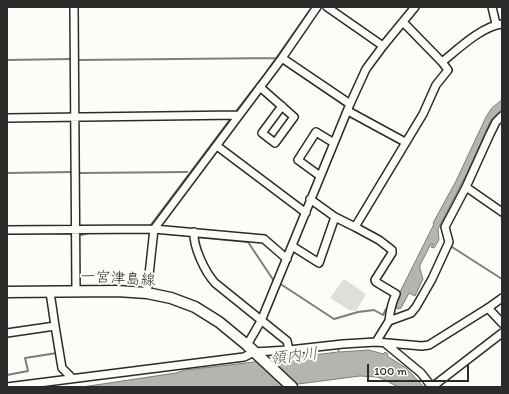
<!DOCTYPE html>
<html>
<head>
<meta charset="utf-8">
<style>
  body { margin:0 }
  #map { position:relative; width:509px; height:394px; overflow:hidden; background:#fdfcf7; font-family:Itim,sans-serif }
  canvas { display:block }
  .frame { position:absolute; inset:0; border:8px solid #2b2b2b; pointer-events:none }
  .scale { position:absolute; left:367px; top:364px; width:102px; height:18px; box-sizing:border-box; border:2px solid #2b2b2b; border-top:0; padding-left:5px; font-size:12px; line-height:14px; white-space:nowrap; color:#2b2b2b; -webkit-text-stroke:3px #fdfcf7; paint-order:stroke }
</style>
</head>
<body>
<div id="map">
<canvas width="509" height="394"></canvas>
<div class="frame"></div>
<div class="scale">100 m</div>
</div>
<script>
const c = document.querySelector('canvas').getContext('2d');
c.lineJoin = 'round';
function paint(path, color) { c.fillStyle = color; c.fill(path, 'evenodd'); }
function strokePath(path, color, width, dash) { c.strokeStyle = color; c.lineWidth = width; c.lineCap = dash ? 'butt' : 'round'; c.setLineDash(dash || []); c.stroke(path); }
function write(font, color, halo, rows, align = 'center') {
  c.font = font + ' Itim,"Klee One",sans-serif'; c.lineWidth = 4; c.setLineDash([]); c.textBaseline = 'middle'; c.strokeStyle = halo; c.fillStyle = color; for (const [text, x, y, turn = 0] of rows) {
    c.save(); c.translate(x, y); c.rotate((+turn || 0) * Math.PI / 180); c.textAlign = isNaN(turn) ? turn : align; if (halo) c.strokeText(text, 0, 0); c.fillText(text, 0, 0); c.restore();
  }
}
const green = new Path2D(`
  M344,279L366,294L356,311L349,310L330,298Z`);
const water = new Path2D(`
  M502,100V110L491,120L467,173L438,229L439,240L434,248L431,247L433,244H431L420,265V269L423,279L415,296L409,293L401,308L398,309L396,308V300L434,224L433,223L456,181L486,117L491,109Z
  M338,348L339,352L369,350L383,354L385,352L388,354L387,356L406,368L424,387H398L383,379L377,377L360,376L275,387H82L176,373L185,370L203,368L204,365V368L304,356V353L306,356L338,352Z`);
const stream = new Path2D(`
  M7,60L71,59
  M79,60L276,58
  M282,63L345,106
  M236,111L265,74L312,7
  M7,173L72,172
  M80,173L187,172
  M150,226L231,118
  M104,233H151
  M157,233L192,236
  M7,234L70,233L72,236
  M81,235L89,233
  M196,237L248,242L274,281
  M452,247L502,279
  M279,283L334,319L358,312L374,310L383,315L386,309
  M7,375L28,371L25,358L57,353`);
const street = new Path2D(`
  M74,7L76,292
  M327,7L383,46
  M492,7L496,24
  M403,22L442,62
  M282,58L350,104
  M260,87L294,117L275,143L262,133L282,106
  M348,111L405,142
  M7,118L239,115
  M217,146L306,213
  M320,176L298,160L316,132L334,143
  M466,187L502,212
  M310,199L335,217L355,227L423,114L436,85L448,70L442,62C457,50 482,26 502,24
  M355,227L379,240L392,250V253L375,280L376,282L396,294C392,302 390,311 389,321
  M7,230L154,229L264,239L287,259
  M194,232C193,247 205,272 215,283L287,341L289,350
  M292,246L319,263L335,217
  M147,293L154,229L282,58L317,7
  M488,308L502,323
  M55,326L62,368L72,378
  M7,333L55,326L50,292
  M376,342L389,321L411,313L416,307L432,279L449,242L445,227L466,187L490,134L496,122L502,116
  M386,344L421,373L432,387
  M247,345L261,321L350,104L366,69L383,46L415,7
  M7,387L244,357L254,352L289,350L343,344L376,342L422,346L429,345L488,308L502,298
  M432,387L502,333`);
const secondary = new Path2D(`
  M7,292L117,291L147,293L171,298L195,307L219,322L247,345L292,387`);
const streetNames = [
  ["一宮津島線",118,279,3]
];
const waterNames = [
  ["領内川",294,357,-7]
];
paint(green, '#dfdeda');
paint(water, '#b5b4b1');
strokePath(water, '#7e7d7b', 1);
strokePath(stream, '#7e7d7b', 2);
strokePath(street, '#2b2b2b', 10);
strokePath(secondary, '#2b2b2b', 13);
strokePath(street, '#fdfcf7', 7);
strokePath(secondary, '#fdfcf7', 10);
write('15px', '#2b2b2b', '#fdfcf7', streetNames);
write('italic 16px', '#5b5b5a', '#fdfcf7', waterNames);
</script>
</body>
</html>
